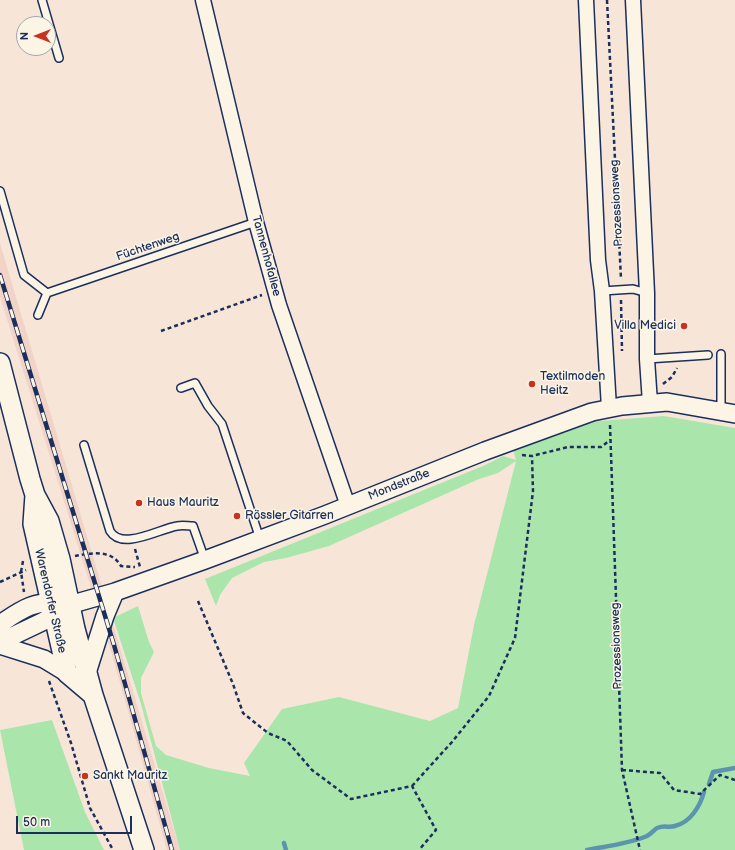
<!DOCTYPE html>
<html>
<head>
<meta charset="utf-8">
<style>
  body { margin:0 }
  #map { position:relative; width:735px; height:850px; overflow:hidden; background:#f7e6d7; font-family:"Balsamiq Sans",sans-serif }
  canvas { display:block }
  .north { position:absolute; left:16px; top:16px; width:40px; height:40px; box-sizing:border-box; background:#fcf5e5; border:1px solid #a2a6af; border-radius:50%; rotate:270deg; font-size:11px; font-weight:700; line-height:16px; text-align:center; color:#1b2f5e }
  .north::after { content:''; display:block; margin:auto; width:14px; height:18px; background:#c8321e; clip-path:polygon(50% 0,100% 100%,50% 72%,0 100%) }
  .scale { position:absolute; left:16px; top:816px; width:116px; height:18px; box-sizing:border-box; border:2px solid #1b2f5e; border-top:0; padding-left:5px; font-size:12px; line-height:14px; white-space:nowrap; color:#1b2f5e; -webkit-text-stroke:3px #fcf5e5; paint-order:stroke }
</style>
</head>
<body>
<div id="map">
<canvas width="735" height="850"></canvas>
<div class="north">N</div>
<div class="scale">50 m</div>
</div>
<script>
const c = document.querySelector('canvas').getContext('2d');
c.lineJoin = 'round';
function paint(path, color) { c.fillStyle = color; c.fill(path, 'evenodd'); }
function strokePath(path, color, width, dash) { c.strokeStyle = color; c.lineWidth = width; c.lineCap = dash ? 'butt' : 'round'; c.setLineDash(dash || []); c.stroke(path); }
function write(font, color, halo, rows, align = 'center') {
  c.font = font + ' "Balsamiq Sans",sans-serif'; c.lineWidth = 3; c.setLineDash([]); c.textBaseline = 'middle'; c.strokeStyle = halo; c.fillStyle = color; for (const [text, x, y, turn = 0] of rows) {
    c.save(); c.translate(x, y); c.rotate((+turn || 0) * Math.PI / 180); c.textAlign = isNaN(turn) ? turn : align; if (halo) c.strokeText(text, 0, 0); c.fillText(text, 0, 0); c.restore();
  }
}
const built = new Path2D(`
  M0,243L79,509L180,850H167L113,658L0,297Z`);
const green = new Path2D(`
  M664,416L735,428V850H180L141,704L113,618L138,606L149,642L154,652L141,678V693L156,746L166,755L209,768L250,776L244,763L282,709L339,697L430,721L458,708L474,625L516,461L498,473L479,479L329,546L286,558L264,562L232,578L220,595L216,606L205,579L483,466L503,456L516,460L513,450L586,422Z
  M52,720L85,812L104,850H24L0,730Z`);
const stream = new Path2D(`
  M709,784L713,772L735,768
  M284,843L286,850
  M587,850C607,846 628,844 647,836C651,834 654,830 657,828C664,825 669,828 675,826C691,822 700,806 704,792`);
const path = new Path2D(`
  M607,0L621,279
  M621,300L622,351
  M161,331L262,295
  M663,384L672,377L677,368
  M610,425L622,770L640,850
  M522,455L532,456L568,447H601L610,440
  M135,549L140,567
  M75,556C91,553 111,549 121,566L135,567
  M23,561L21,572L24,592
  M0,582L26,570
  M198,601L233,684L243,713L268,733L287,741L312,770L351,799L412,786L436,830L419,850
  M49,681L71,743L90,808L113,850
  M622,770L660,773L674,790L700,794L720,775L735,780
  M412,786L452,742L489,696L515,638L533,491L532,456`);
const service = new Path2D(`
  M42,0L59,58
  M0,191L24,275L47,293L38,315
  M602,291L633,289L647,293
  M47,293L256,222
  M721,354V411
  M647,359L708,355
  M181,388L195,383L208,406L222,424L260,539
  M84,445L110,531C122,551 159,529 177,526C182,525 188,526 193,526L205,560`);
const minor = new Path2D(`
  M203,0L256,222L279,305L348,506
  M586,0L598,260L602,291L609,408
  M633,0L647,293V359L650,403`);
const tertiary = new Path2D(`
  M0,624C22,609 36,599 63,604
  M0,642L44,621L69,605L115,592L205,560L325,515L485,451L592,412L622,406L667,402L735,414
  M0,645L44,659L67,673
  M87,673L105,616L115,592`);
const secondary = new Path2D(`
  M0,363L30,479L35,495L49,521L60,559L75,629L93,695L144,850
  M35,495L33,524L67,673L93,695`);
const rail = new Path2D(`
  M0,275L114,645L172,850`);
const markers = [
  [684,326,4,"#c8321e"],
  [532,384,4,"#c8321e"],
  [139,503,4,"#c8321e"],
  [237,516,4,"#c8321e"],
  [85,776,4,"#c8321e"]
];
const streetNames = [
  ["Prozessionsweg",617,203,-93],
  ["Füchtenweg",148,247,-19],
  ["Tannenhofallee",266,256,75],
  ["Mondstraße",399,485,-22],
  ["Warendorfer Straße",50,601,77],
  ["Prozessionsweg",617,646,-92]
];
const poiNames = [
  ["Villa Medici",676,326,"right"],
  ["Textilmoden",540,377],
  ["Heitz",540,391],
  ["Haus Mauritz",147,503],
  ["Rössler Gitarren",245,516],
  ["Sankt Mauritz",93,776]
];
paint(built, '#f1d4c7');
paint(green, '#aae6ac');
strokePath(stream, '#5c94ad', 4.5);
strokePath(service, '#1b2f5e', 10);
strokePath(minor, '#1b2f5e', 17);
strokePath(tertiary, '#1b2f5e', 20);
strokePath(secondary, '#1b2f5e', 22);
strokePath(path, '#1b2f5e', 2.5, [4, 3]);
strokePath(service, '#fcf5e5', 7);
strokePath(minor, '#fcf5e5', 14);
strokePath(tertiary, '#fcf5e5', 17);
strokePath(secondary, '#fcf5e5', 19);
strokePath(rail, '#1b2f5e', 4.5);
strokePath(rail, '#fcf5e5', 3, [9]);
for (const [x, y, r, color] of markers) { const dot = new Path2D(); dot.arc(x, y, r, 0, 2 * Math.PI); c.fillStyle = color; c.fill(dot); strokePath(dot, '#fcf5e5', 1.5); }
write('12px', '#1b2f5e', '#fcf5e5', streetNames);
write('12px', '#1b2f5e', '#fcf5e5', poiNames, 'left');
</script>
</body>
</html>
